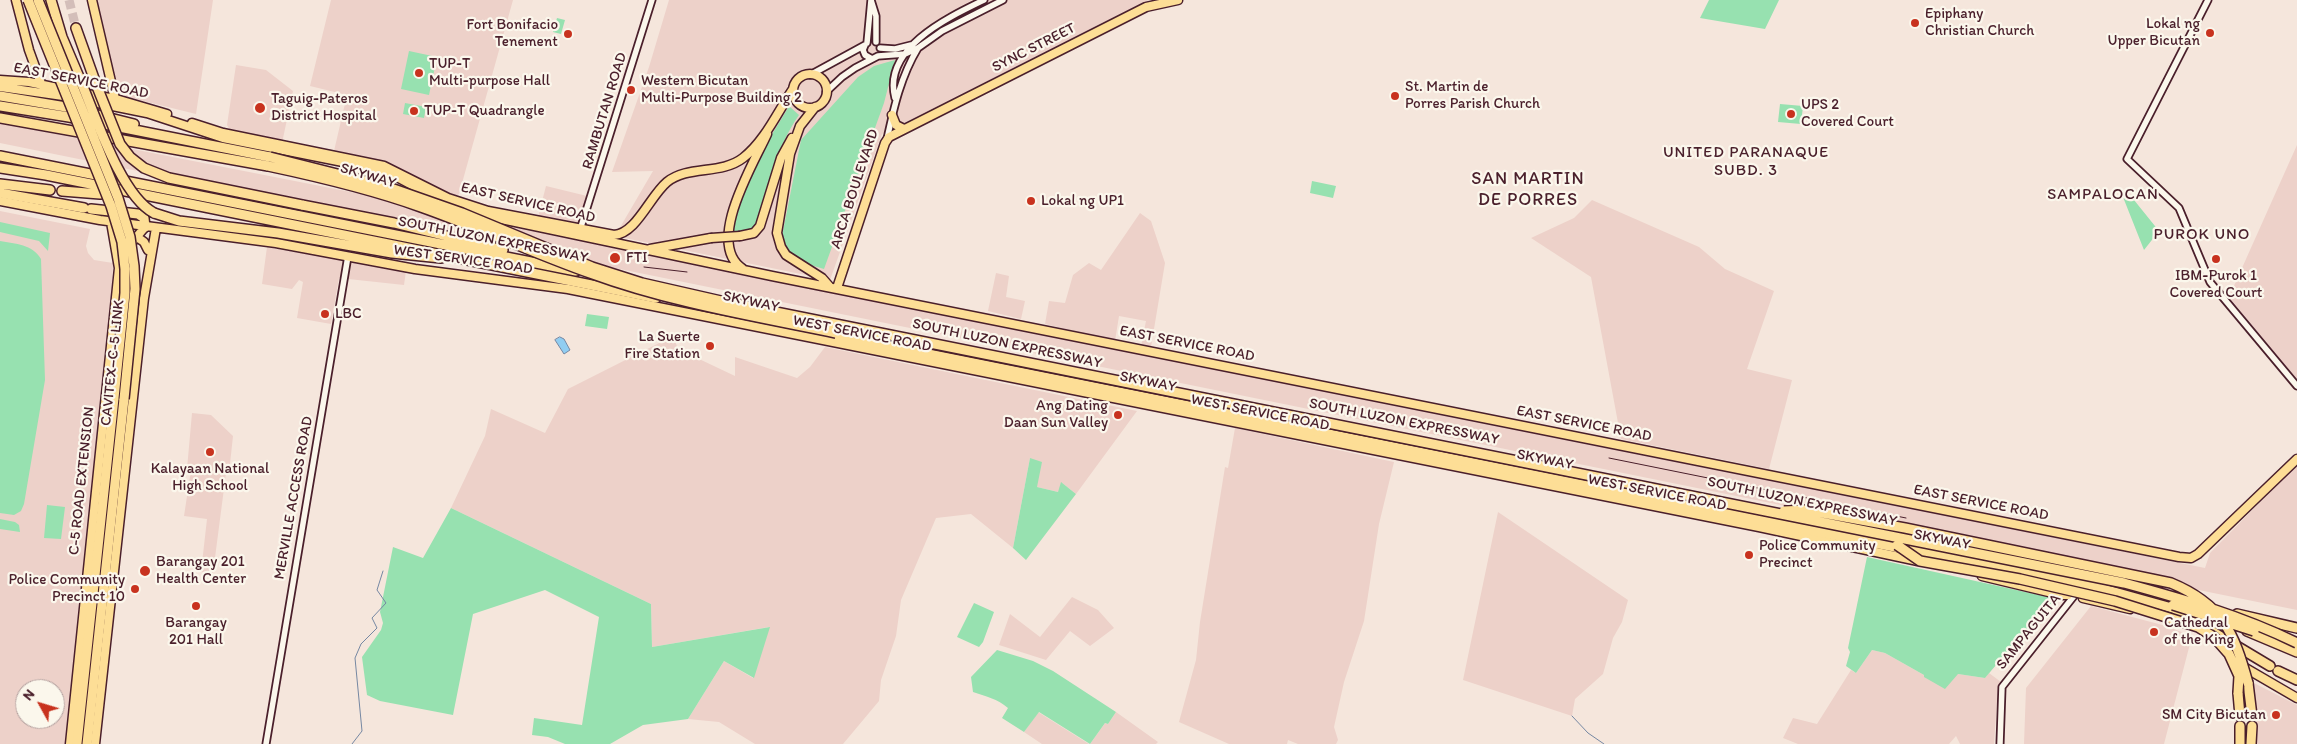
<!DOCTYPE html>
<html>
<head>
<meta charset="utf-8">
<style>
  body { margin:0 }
  #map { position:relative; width:2297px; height:744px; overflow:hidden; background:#f5e6dc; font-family:Itim,sans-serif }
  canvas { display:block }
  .north { position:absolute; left:15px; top:679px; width:50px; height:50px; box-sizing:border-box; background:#fbf7ec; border:1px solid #b4a19f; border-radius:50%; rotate:309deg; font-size:14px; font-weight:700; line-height:20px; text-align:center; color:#4a1f2b }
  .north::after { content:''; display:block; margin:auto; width:18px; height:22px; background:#c8321e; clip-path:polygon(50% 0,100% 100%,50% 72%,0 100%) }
</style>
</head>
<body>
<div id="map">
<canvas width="2297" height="744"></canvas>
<div class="north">N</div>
</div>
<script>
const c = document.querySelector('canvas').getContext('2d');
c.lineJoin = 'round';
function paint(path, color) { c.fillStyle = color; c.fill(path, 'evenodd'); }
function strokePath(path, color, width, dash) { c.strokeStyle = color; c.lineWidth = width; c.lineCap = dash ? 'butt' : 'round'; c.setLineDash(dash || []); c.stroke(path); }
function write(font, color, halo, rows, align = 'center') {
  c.font = font + ' Itim,sans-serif'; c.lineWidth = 4.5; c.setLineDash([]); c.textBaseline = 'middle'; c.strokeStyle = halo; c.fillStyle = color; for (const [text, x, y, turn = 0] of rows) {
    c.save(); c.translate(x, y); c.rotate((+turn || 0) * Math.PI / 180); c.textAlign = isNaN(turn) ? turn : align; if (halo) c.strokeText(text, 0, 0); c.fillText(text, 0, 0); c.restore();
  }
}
const built = new Path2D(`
  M96,0H213L196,114L123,96L115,84Z
  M331,0H513L459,194L454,197L390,165L334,151L347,95L310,86Z
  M669,0H1149L882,134L830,280L615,236L653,171L612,172L649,67Z
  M236,65L266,70L293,91L282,143L231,132L227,125Z
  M0,123L371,196L2205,568L2210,553L2297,465V610L0,143Z
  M2297,145V380L2229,297Z
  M546,186L587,196L577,226L538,217Z
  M1592,200L1699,247L1725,269L1774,291L1747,369L1792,380L1769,469L1621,439L1591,277L1531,238L1574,218Z
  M0,211L90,229L86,246L88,253L94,260L113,263L111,312L67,744H0ZM25,689H55V719H25Z
  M1140,213L1151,221L1165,263L1151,347L1141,346L1146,321L1119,316L1115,341L1045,324L1049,301L1065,303L1073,275L1089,263L1101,270Z
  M267,247L406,271L404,285L339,278L331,324L297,318L303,282L299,280L292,289L262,284Z
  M996,273L1009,276L1006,297L1025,301L1021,319L988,311Z
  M673,336L678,349L735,376V357L797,378L810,367L825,347L1137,411L1076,494L1062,483L1058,492L1037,487L1030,458L1013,548L971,514L936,518L901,600L896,636L881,680L879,701L843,744H755L719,722L688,719L724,661L753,678L769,627L652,647L651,604L451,508L485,436L491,409L545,433L568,389Z
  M192,413L211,415L233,436L229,473H226L213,573L201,572L207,519L184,516L191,470L187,469Z
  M1235,428L1394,462L1379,524L1364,621L1344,682L1334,727L1338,740L1336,744H1298L1288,740L1287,744H1229L1179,722L1196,660L1200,622L1225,467L1228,468Z
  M1498,512L1628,600L1622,622L1613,638L1603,674L1575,699L1572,716L1463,680Z
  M1072,597L1098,610L1114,628L1090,646L1070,631L1046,660L999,645L1010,614L1040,637Z
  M2091,606L2166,626L2192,636L2164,744H2024L2026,688Z
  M1872,650L1885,653L1924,675L1958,674L1985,678L1989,673L2001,682L1998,686L1994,744H1960L1956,736L1949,744H1798L1783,738L1793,718L1817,724L1851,670L1856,673Z
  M2252,682L2297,705V744H2254L2256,725Z
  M1038,712L1089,744H1042L1024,732Z
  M1116,712L1158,742L1156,744H1090L1105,723L1108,724Z`);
const green = new Path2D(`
  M1709,0H1779L1765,29L1700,18Z
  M557,18L565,20L561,34L553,32Z
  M409,51L437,57L429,95L401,89Z
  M895,60L884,103L824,269L804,263L788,251L782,236L801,140L858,77L874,66Z
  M405,103L426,107L424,118L403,114Z
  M1780,104L1803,106L1801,124L1778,122Z
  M789,106L799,115C787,132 779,151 772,172C765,192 763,213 751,231L733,232C733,189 768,143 789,106Z
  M1312,181L1336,186L1333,198L1310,193Z
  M2121,192L2134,200L2159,231L2144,250Z
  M0,222L50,233L48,251L39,241L0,232Z
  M0,241C16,244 32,244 41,259L45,380L24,504L21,511L14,515L0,513Z
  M587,314L609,317L607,329L585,326Z
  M1030,458L1042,462L1037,487L1058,492L1061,482L1076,494L1026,560L1013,548Z
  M47,505L65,507L61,539L44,538Z
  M451,508L651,604L652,647L770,627L754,678L724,661L688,719L643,725L610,744H565L548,737L532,735L534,718L582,725L599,617L545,590L473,614L453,715L380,701L367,695L362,657L381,630L383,623L380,612L393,547L423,558Z
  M0,519L15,522L19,525L20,532L0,529Z
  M1867,557L2057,599L2042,611L1985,678L1958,674L1945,689L1924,677V675L1885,653L1872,650L1856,673L1846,666L1850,652L1848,648Z
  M974,603L994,612L983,642L979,647L957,637Z
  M997,650L1033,661L1053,671L1116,712L1108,724L1105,723L1090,744L1039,712L1024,732L1002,718L1008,708C998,699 985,696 973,692L971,677Z`);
const water = new Path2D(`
  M560,337L564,339L570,350L564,354L555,340Z`);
const stream = new Path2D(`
  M1572,716L1588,733L1604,744
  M352,744L362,731L355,658L361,644L377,628L372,618L386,603L377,590L383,571`);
const highwayTunnel = new Path2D(`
  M69,0L76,28`);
const minor = new Path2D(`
  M871,0L876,16V42
  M2208,0L2127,159L2179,208L2210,282L2297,386
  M867,43L871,0
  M865,45L863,50L865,55L872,59
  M880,48L895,49L911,45
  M810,75L865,45
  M826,92L842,77L855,68L878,56L905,54L918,48L942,31L1003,0
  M895,98C882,48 949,17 984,0
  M887,139C894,107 901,76 918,48
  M580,230L652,0
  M266,744L348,256
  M2000,744L2002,687L2074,596`);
const major = new Path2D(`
  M16,0L29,50L42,86
  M92,0L116,103
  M793 91a17 17 0 1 1 34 0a17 17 0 1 1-34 0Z
  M0,80L29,82L67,90
  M0,87L70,97
  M81,93L116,99L167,114
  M83,100L147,113L223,138L368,167L397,177L449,205L487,216L772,276L2179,557L2191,558L2198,554L2297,459
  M815,107L800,126L790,154L777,233L781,247L786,255L822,278L829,286
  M892,115L896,125L904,129
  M192,123L223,133L384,166L448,198L488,211L614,235C636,234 650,196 667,182C688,165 721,175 743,158C765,141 778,111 793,89
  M0,201L100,220L276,243L415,269L568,289L1759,527L1918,561
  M740,236L754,233L760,226L781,158L792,138
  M137,237L144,242L148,250
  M129,246L145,227
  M650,249L711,238
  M743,269C704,244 754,163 767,134
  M837,288L885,143L889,137L1146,7L1178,0
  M1982,576L2061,595H2068
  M2083,598L2130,609
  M2242,666L2297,698
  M70,744L119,268L111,222
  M95,744L144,298L156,228`);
const highway = new Path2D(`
  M51,0L62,37L79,77
  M76,28L96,84
  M0,96L66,107L134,124
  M0,106L69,117L270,157
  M0,118L268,166
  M0,156L576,271
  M0,168L46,175L656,298
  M0,184L50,190
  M62,191L100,194L113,192
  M0,193L84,208
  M302,205L394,223L503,250
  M91,209L138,214L144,218L145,227
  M154,213L179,221L278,233L392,253L441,258
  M828,334L2100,588L2179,610
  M2173,608L2270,666
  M2237,614L2297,628
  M2247,631L2297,652
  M2278,671L2297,680
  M2248,683L2252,716
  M2238,693L2240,716
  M2240,726V744
  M77,743L114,398
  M87,744L124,399
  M2251,744L2252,726`);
const rail = new Path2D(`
  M644,267L687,272
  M1609,458L1906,518`);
const majorBridge = new Path2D(`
  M711,238L740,236`);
const highwayBridge = new Path2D(`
  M28,0L111,206L122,242L125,269V293L114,398
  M38,0L118,198L130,237L134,266L135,289L124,399
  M79,77C95,114 120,195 154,213
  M96,84L120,144L130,157L144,168L169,178L302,205
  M270,157L385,186L462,213L592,267L642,283L721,301L2124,583C2183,599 2242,616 2297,643
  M268,166C320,177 371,189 421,207C478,227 533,253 590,273C669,302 753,316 836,333
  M1784,511L1806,510L1905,528L2171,583C2222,604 2234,632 2248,683
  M1897,545L1920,561L2020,579L2115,601L2198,627L2214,637L2229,654L2239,676L2238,693
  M2173,605L2254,631`);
const markers = [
  [1915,23,5,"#c8321e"],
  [2210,33,5,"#c8321e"],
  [568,34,5,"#c8321e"],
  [419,73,5,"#c8321e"],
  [631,90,5,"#c8321e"],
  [1395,96,5,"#c8321e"],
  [260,108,6,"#c8321e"],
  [414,111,5,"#c8321e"],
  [1791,114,5,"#c8321e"],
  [1031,201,5,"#c8321e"],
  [615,258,6,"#c8321e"],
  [2216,259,5,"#c8321e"],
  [325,314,5,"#c8321e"],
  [710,346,5,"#c8321e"],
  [1118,415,5,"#c8321e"],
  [210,452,5,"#c8321e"],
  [1749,555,5,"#c8321e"],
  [145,571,6,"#c8321e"],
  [135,589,5,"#c8321e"],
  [196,606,5,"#c8321e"],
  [2154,632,5,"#c8321e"],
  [2276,715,5,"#c8321e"]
];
const poiNames = [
  ["Epiphany",1925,14],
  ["Christian Church",1925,31],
  ["Lokal ng",2200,24,"right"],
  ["Upper Bicutan",2200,41,"right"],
  ["Fort Bonifacio",558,25,"right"],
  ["Tenement",558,42,"right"],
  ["TUP-T",429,64],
  ["Multi-purpose Hall",429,81],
  ["Western Bicutan",641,81],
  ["Multi-Purpose Building 2",641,98],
  ["St. Martin de",1405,87],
  ["Porres Parish Church",1405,104],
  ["Taguig-Pateros",271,99],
  ["District Hospital",271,116],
  ["UPS 2",1801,105],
  ["Covered Court",1801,122],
  ["TUP-T Quadrangle",424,111],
  ["Lokal ng UP1",1041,201],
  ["FTI",626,258],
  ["IBM-Purok 1",2216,276,"center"],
  ["Covered Court",2216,293,"center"],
  ["LBC",335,314],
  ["La Suerte",700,337,"right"],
  ["Fire Station",700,354,"right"],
  ["Ang Dating",1108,406,"right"],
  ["Daan Sun Valley",1108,423,"right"],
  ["Kalayaan National",210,469,"center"],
  ["High School",210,486,"center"],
  ["Police Community",1759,546],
  ["Precinct",1759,563],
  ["Barangay 201",156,562],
  ["Health Center",156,579],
  ["Police Community",125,580,"right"],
  ["Precinct 10",125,597,"right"],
  ["Barangay",196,623,"center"],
  ["201 Hall",196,640,"center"],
  ["Cathedral",2164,623],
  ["of the King",2164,640],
  ["SM City Bicutan",2266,715,"right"]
];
const streetNames = [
  ["SYNC STREET",1034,48,-27],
  ["EAST SERVICE ROAD",81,81,11],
  ["RAMBUTAN ROAD",605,111,-73],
  ["SKYWAY",368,176,16],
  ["ARCA BOULEVARD",855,189,-72],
  ["EAST SERVICE ROAD",528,203,13],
  ["SOUTH LUZON EXPRESSWAY",493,240,11],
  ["WEST SERVICE ROAD",463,260,8],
  ["SKYWAY",751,302,12],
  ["WEST SERVICE ROAD",862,334,11],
  ["SOUTH LUZON EXPRESSWAY",1007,344,12],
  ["EAST SERVICE ROAD",1187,344,11],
  ["CAVITEX–C-5 LINK",113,363,-84],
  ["SKYWAY",1148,382,11],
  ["WEST SERVICE ROAD",1260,413,11],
  ["SOUTH LUZON EXPRESSWAY",1404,422,11],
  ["EAST SERVICE ROAD",1584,424,11],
  ["SKYWAY",1545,460,11],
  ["C-5 ROAD EXTENSION",82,481,-84],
  ["WEST SERVICE ROAD",1657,493,11],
  ["MERVILLE ACCESS ROAD",294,498,-80],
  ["SOUTH LUZON EXPRESSWAY",1802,502,12],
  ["EAST SERVICE ROAD",1981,503,11],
  ["SKYWAY",1942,540,11],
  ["SAMPAGUITA",2029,632,-51]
];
const neighbourhoodNames = [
  ["UNITED PARANAQUE",1746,153],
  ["SUBD. 3",1746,171],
  ["SAMPALOCAN",2103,195],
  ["PUROK UNO",2202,235]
];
const quarterNames = [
  ["SAN MARTIN",1528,179],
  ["DE PORRES",1528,200]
];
paint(built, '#edd1c9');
paint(green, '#97e1b0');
paint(water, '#91cdf1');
strokePath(water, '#7587a2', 1);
strokePath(stream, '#7587a2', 1);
strokePath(highwayTunnel, '#d3beb9', 9, [9, 4.5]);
strokePath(minor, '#4a1f2b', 9);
strokePath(major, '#4a1f2b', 11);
strokePath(highway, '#4a1f2b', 12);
strokePath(minor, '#fbf7ec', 5.5);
strokePath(major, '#fdde96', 8);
strokePath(highway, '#fdde96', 9);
strokePath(rail, '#4a1f2b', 1);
strokePath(majorBridge, '#4a1f2b', 11, []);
strokePath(highwayBridge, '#4a1f2b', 12, []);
strokePath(majorBridge, '#fdde96', 8);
strokePath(highwayBridge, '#fdde96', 9);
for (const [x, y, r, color] of markers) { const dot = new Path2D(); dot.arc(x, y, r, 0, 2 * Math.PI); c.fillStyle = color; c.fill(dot); strokePath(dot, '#fbf7ec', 2); }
write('15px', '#4a1f2b', '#fbf7ec', poiNames, 'left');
write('15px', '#4a1f2b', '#fbf7ec', streetNames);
c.letterSpacing = '1px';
write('16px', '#4a1f2b', '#fbf7ec', neighbourhoodNames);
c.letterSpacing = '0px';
c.letterSpacing = '1px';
write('18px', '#4a1f2b', '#fbf7ec', quarterNames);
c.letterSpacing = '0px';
</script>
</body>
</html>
